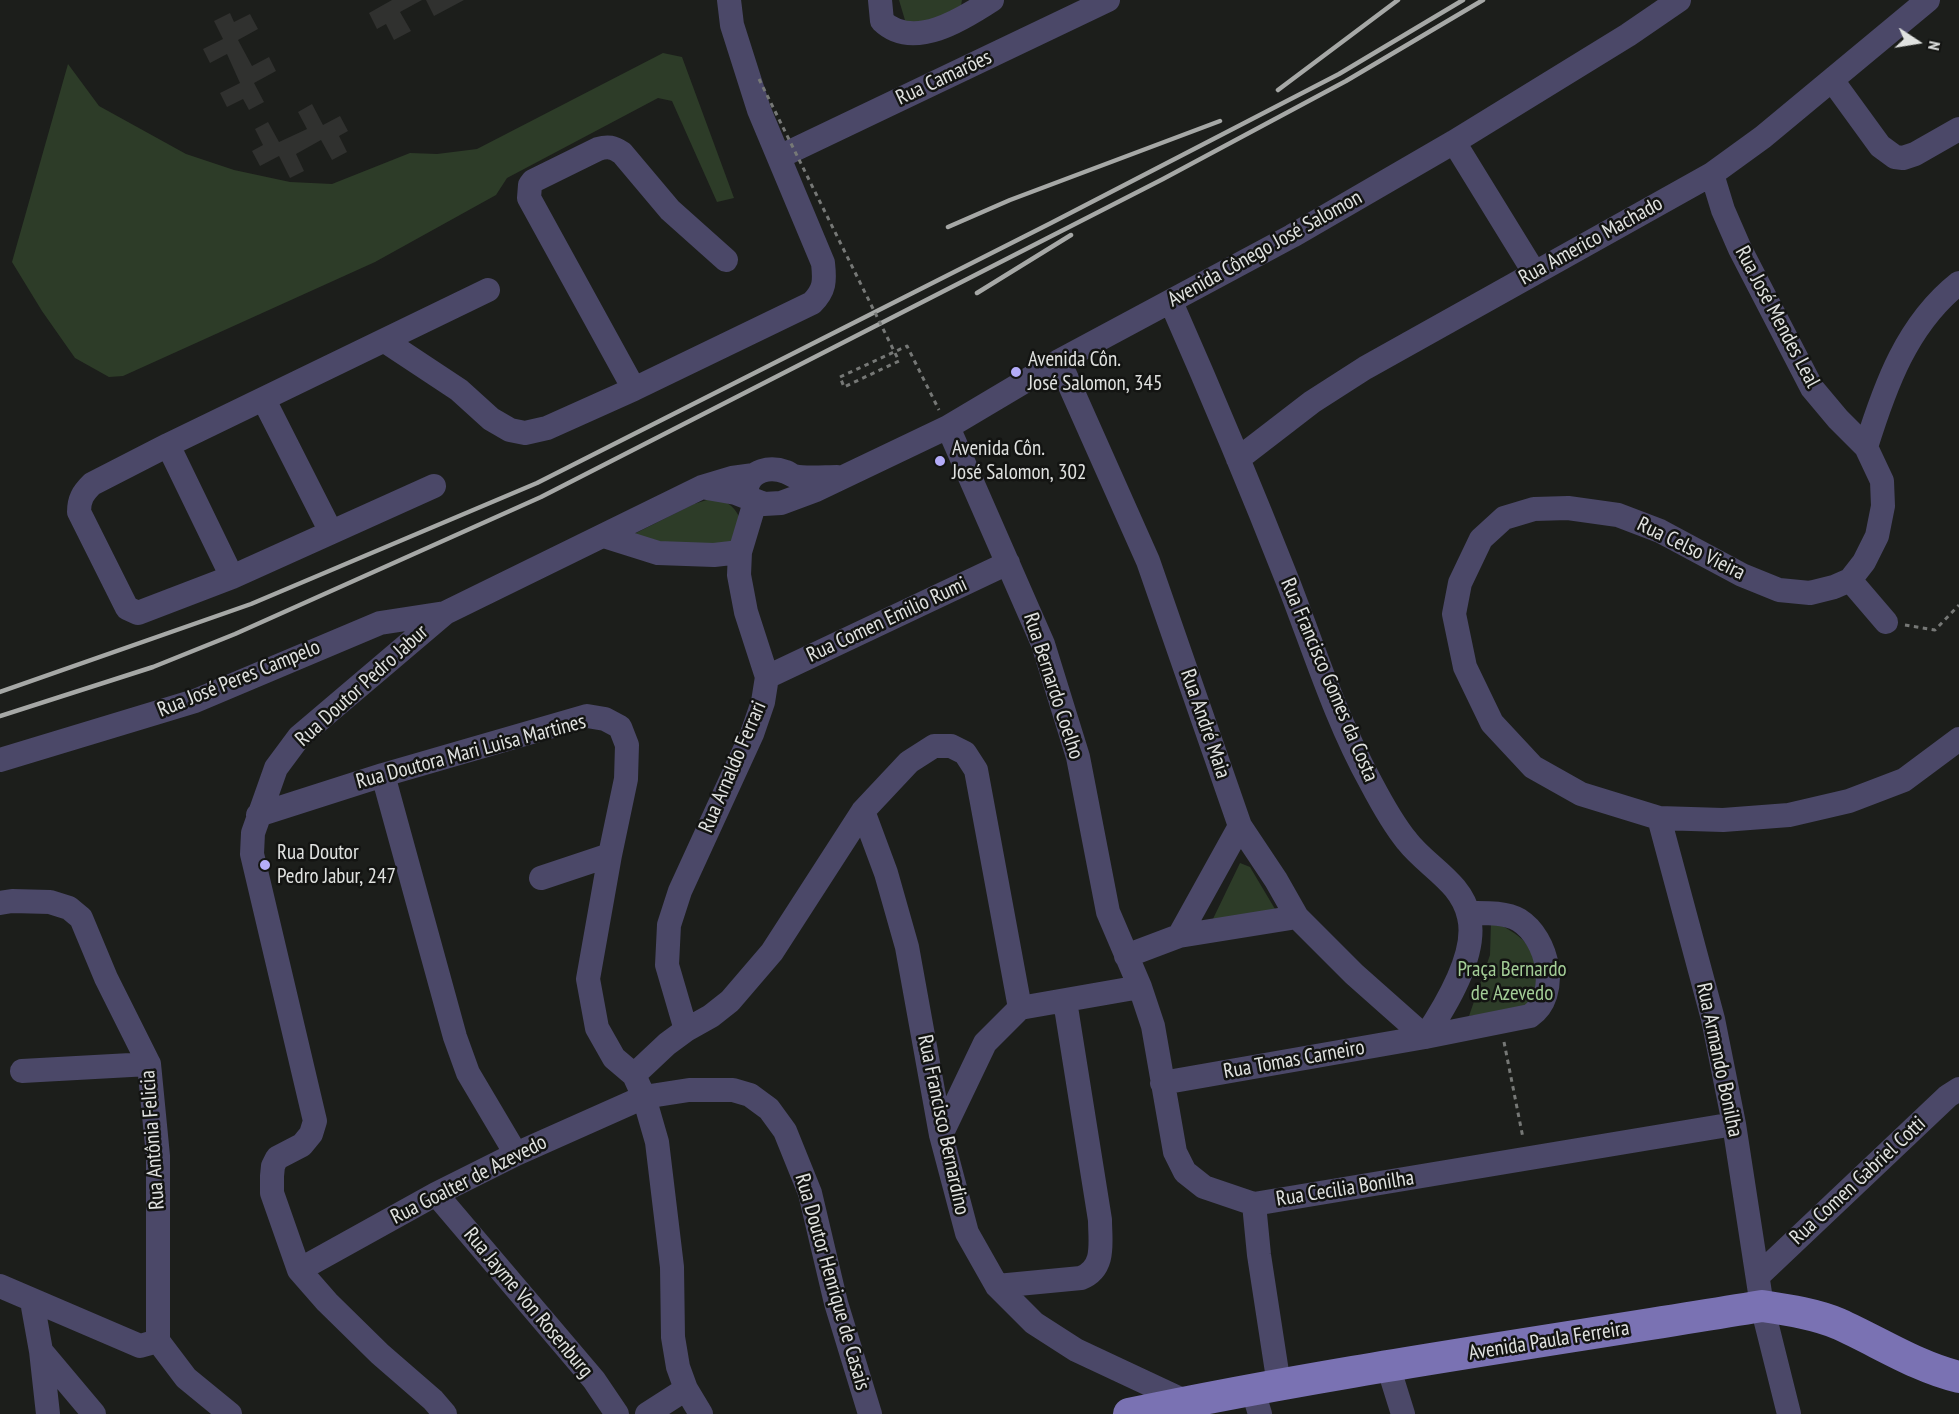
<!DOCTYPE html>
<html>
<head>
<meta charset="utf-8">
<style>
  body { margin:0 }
  #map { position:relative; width:1959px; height:1414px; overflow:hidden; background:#1c1e1b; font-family:"PT Sans Narrow",sans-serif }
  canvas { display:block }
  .north { position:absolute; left:1887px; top:12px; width:60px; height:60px; -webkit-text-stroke:4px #131412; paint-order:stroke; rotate:102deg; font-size:16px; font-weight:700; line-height:24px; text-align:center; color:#e0e2e0 }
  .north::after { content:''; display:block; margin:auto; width:21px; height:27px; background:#e0e2e0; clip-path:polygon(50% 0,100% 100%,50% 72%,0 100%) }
</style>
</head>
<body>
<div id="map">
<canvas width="1959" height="1414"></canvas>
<div class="north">N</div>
</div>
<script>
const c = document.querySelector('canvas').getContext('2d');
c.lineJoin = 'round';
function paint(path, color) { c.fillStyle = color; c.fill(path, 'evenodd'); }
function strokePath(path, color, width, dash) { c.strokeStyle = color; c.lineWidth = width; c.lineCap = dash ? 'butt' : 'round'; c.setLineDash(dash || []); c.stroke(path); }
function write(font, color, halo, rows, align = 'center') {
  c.font = font + ' "PT Sans Narrow",sans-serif'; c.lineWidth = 5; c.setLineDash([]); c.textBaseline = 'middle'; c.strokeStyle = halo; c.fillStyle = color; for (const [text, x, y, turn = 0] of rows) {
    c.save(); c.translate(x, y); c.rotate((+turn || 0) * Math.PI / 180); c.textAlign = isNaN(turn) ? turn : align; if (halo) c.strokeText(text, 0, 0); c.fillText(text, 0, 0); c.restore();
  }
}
const green = new Path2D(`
  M899,0H962L960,11L907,27Z
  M663,53L682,57L734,198L717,202L672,101L658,98L507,178L496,195L375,262L123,376L109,377L75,358L42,311L12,262L68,64L99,106L186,154L234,170L290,182L332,184L410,153L437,154L477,149Z
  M713,498C728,501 734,506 741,520L735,541L723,549L624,539L694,504Z
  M1240,863L1250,867L1275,909L1211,923Z
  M1495,922C1528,940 1529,942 1540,978L1529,1004L1514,1011L1469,1016L1490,955L1491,923Z`);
const building = new Path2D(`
  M392,0H422L400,12L411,31L394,40L386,24L377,29L369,13Z
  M426,0H464L434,16Z
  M230,13L234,22L250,14L258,29L238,40L252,66L269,57L276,71L254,83L264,102L249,110L243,99L227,107L220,93L240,83L227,54L210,63L203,49L223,39L214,21Z
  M312,104L323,125L340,116L348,131L339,136L347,152L332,160L321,140L296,154L304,171L290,178L279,156L260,166L252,151L263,145L255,129L268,122L279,142L307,129L298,112Z`);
const path = new Path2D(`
  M840,377L907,346L939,410
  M1905,625L1935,630L1959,605
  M1504,1042L1523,1138`);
const minor = new Path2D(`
  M880,0L882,21C913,51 963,19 992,0
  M1832,80L1880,146L1895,157L1903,158L1915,154L1959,129
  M1454,142L1534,272
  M779,157L1108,0
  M1712,174L1723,210L1740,249L1812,388L1838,419L1866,447L1882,481L1883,506L1877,536L1864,562L1850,580L1834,587L1810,593L1779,590L1742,575L1660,531L1618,515L1568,508L1534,509L1504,518L1481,539L1460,583L1454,614L1465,667L1492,723L1533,767L1581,794L1659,818L1723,820L1789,815L1849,801L1904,780L1959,739
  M1171,302C1212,395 1251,488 1288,582C1314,649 1336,720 1371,783C1381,802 1393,824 1407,841C1427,867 1462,882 1469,917C1478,954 1445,1007 1425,1037
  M385,341L459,390L491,419L510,430L525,433L547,428L634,389L812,303C825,290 825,281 823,263L759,110L732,25L729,0
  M1059,361L1148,561L1240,826L1276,880L1297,917L1354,974L1425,1037
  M634,389L529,198L530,185L533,181L598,149C608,146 613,147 622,153L670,210L726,260
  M264,400L331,532
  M948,427L1043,644L1078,757L1108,912L1140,987L1153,1026L1175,1152L1185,1172L1204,1187L1254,1204L1734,1124
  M168,445L232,577
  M1866,447C1885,386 1907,324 1959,283
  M1238,459L1312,402L1365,368L1712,174L1763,137L1928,0
  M434,486L232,577L138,613L127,608L79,512C79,499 83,493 92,484L168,445L488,290
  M747,487C751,470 770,466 786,472C789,473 791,475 794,476C804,479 825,477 837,477
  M707,488L736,493L764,504L781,503L816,490L948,427L1059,361L1292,236L1454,142L1628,35L1679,0
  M604,536L658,553L714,555L740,552
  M1850,580L1886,622
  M767,677L1008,563
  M0,760L195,701L380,623L445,613
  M383,775L455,1037L468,1073L516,1154
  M863,811L886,873L907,947L941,1135L967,1233L997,1286L1034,1323L1076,1350L1187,1402
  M258,815L383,775L587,716L605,719L620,727L627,745L626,779L610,855L588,979L597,1028L614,1058L634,1075L644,1097L657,1142L672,1267L673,1337L678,1367L686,1389L701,1414
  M1659,818L1713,1019L1734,1124L1762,1306L1789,1414
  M541,878L610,855
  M0,903L12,901L50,902L69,908L81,918L106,978L149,1064L158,1156V1341
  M1179,936L1240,826
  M1126,956L1179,936L1297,917
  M686,1030L667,965L669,925L680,891L752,734L763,702L767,677L746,612L739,575L740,552L755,502
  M22,1071L149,1064
  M634,1075L667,1044L686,1030L711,1016L730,1001L772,952L863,811L909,762L934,746H951L965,753L976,770L1020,1008
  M1162,1083L1425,1037L1530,1016C1561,995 1548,938 1519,920C1505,912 1485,913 1469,913
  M941,1135L985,1043L1020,1008L1140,987
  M436,1194L594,1380L617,1414
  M1254,1204L1259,1255L1279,1385
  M299,1270L436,1194L516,1154L644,1097L689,1090H733L750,1095L769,1109L785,1131L810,1193L836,1303L870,1414
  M1758,1276L1948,1096L1959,1089
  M0,1286L140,1346L158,1341L186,1378L230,1414
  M997,1286L1081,1278C1106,1268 1100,1242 1100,1220L1065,1001
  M32,1301L41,1351L48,1414
  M41,1351L94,1414
  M1388,1366L1403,1414
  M1253,1391L1260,1414
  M445,1414L433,1400L380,1354L327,1302L299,1270L272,1193V1176L273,1166L277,1158L302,1145L311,1134L315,1121L252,854L253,833L276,768L299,737L445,613L702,487L732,478L754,475
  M647,1414L686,1389`);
const major = new Path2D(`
  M1129,1414C1338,1370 1551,1341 1762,1306C1788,1310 1815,1314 1839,1324C1879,1342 1917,1367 1959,1377`);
const rail = new Path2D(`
  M1278,90L1398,0
  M948,227L1010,200L1220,121
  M977,293L1071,235
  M0,692L251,604L537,483L1051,223L1339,74L1463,0
  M0,716L153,667L235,634L541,497L1163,179L1346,81L1483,0`);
const pathBridge = new Path2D(`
  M759,79L899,361L844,387L840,377`);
const markers = [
  [1016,372,6,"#b4acf9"],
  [940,461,6,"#b4acf9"],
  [265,865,6,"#b4acf9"]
];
const streetNames = [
  ["Rua Camarões",944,78,-25],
  ["Rua Americo Machado",1591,241,-29],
  ["Avenida Cônego José Salomon",1265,249,-29],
  ["Rua José Mendes Leal",1777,317,62],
  ["Rua Celso Vieira",1691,549,26],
  ["Rua Comen Emilio Rumi",887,620,-25],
  ["Rua José Peres Campelo",239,679,-22],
  ["Rua Francisco Gomes da Costa",1329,680,67],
  ["Rua Doutor Pedro Jabur",362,686,-42],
  ["Rua Bernardo Coelho",1053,686,72],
  ["Rua André Maia",1205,724,71],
  ["Rua Doutora Mari Luisa Martines",471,752,-15],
  ["Rua Arnaldo Ferrari",733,767,-67],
  ["Rua Tomas Carneiro",1294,1060,-10],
  ["Rua Armando Bonilha",1719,1060,78],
  ["Rua Francisco Bernardino",943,1125,78],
  ["Rua Antônia Felicia",153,1140,-94],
  ["Rua Goalter de Azevedo",469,1180,-27],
  ["Rua Comen Gabriel Cotti",1858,1181,-43],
  ["Rua Cecilia Bonilha",1345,1189,-9],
  ["Rua Doutor Henrique de Casais",832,1282,74],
  ["Rua Jayme Von Rosenburg",528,1303,50],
  ["Avenida Paula Ferreira",1549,1341,-9]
];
const poiNames = [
  ["Avenida Côn.",1028,360],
  ["José Salomon, 345",1028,384],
  ["Avenida Côn.",952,449],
  ["José Salomon, 302",952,473],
  ["Rua Doutor",277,853],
  ["Pedro Jabur, 247",277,877]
];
const parkNames = [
  ["Praça Bernardo",1512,970],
  ["de Azevedo",1512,994]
];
paint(green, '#2d3c28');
paint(building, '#30312f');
strokePath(path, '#767876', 3, [4.5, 4.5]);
strokePath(minor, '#4b4868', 24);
strokePath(major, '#7a72b3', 32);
strokePath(rail, '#a6a8a6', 4.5);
strokePath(pathBridge, '#767876', 3, [4.5, 4.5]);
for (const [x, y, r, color] of markers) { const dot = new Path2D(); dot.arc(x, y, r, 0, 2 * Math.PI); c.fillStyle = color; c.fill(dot); strokePath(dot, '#131412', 2); }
write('21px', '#e0e2e0', '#131412', streetNames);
write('21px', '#e0e2e0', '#131412', poiNames, 'left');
write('21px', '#a3cd97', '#131412', parkNames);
</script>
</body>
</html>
